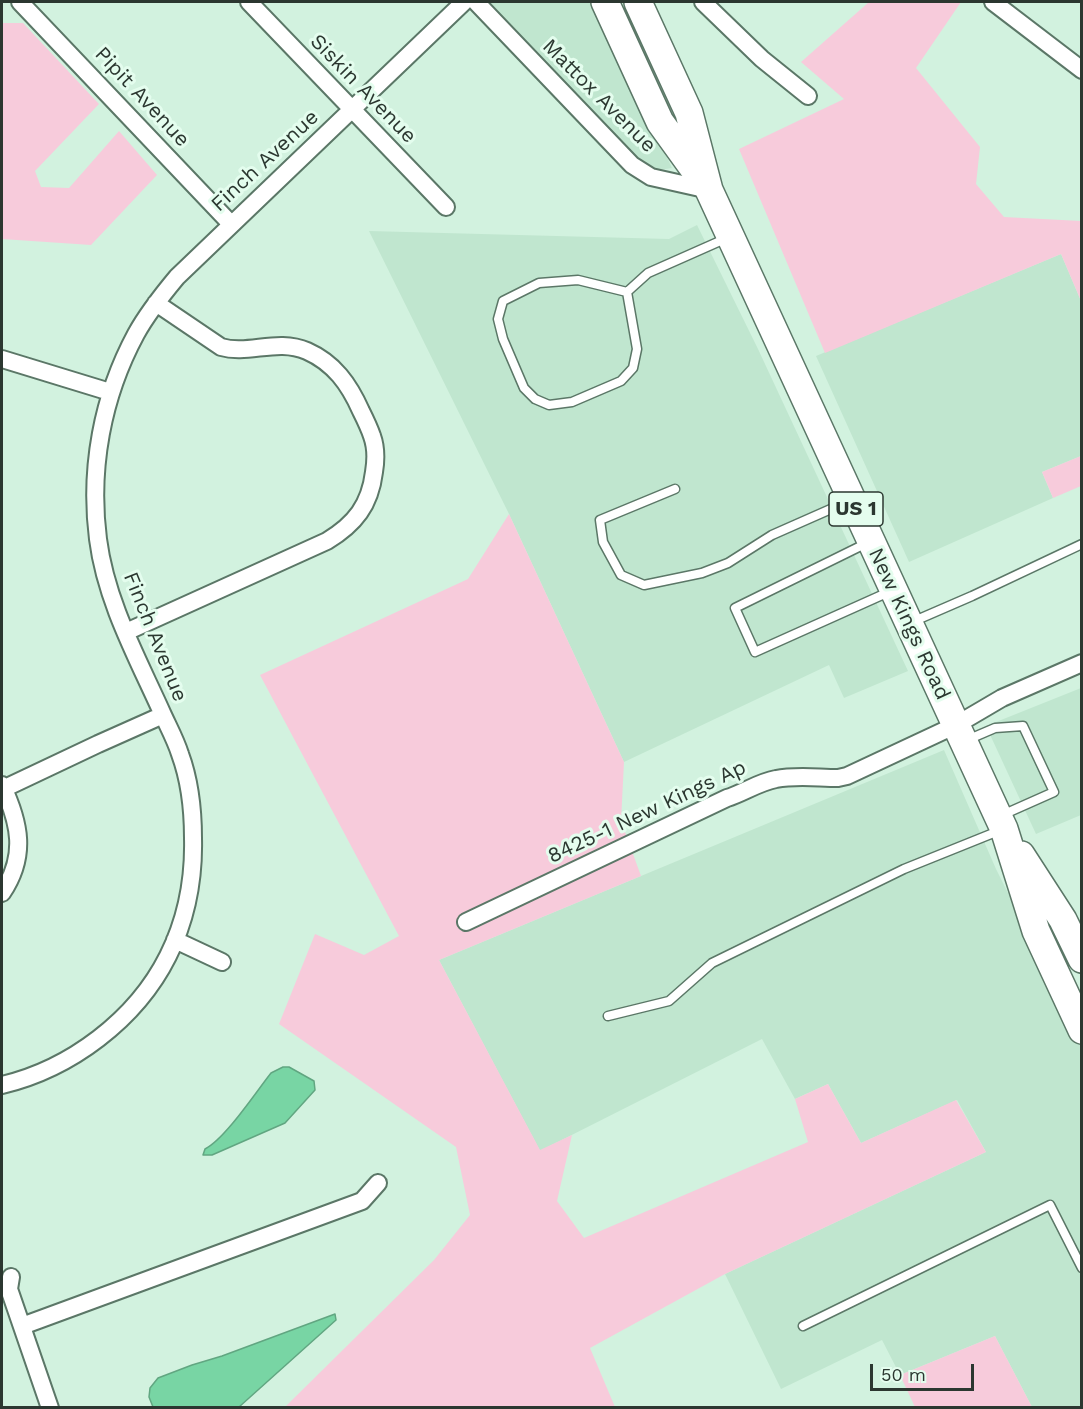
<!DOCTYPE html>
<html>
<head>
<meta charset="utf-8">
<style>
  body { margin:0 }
  #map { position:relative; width:1083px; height:1409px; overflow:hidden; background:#d2f2df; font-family:"Work Sans",sans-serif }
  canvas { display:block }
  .frame { position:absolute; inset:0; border:3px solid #2b3730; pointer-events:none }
  .scale { position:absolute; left:870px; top:1364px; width:104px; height:27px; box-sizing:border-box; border:3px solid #2b3730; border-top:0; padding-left:8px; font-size:18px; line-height:21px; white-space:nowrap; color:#2b3730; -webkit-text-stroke:4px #e4fdee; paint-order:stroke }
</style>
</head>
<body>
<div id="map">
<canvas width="1083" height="1409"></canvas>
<div class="frame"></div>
<div class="scale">50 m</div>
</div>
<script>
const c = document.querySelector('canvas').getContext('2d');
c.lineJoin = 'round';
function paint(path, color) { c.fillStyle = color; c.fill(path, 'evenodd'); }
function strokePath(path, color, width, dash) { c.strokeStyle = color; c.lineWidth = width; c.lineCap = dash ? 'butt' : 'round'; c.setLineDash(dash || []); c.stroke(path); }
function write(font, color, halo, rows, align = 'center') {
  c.font = font + ' "Work Sans",sans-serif'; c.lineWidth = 6; c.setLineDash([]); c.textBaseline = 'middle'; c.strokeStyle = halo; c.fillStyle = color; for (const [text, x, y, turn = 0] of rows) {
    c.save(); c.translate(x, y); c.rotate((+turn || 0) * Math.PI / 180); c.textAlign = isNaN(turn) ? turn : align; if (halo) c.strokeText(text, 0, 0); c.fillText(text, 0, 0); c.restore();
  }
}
const built = new Path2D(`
  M484,2H594L672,168L653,171L632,157Z
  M697,225L758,349L908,671L844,698L829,665L624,762L509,514L369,231L669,239Z
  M1061,254L1081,301V456L1042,472L1053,498L909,562L816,356Z
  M1081,688V815L1036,834L986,726Z
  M944,750L996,869L1054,985L1081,1047V1407H1032L995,1336L900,1375L882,1340L781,1389L725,1274L986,1152L957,1100L861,1143L828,1084L795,1099L762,1039L540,1151L439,960Z`);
const green = new Path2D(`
  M869,2H961L916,68L980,147L976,184L1004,217L1081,221V301L1061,254L825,353L739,149L844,99L801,62Z
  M2,23H23L99,104L35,171L41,187L69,188L119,131L157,175L91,245L2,239Z
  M1081,456V486L1053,498L1042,472Z
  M509,514L624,762L621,821L641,876L439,960L540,1150L572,1135L557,1201L584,1238L808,1142L795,1099L828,1084L861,1143L956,1100L986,1152L725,1274L590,1348L615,1407H285L434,1260L470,1215L456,1147L279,1024L315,934L364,955L399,936L260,675L468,579Z
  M995,1336L1032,1407H915L900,1375Z`);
const water = new Path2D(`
  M283,1067H289L314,1081L315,1090L285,1123L212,1155H203L205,1149C225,1139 256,1092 271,1073Z
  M335,1314L336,1320L239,1407H153L149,1397L150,1388L158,1378L192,1365L222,1356Z`);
const service = new Path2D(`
  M627,292L578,280L539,283L503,301L498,319L503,339L524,388L535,399L549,405L572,402L621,381L633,368L637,349L627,292L648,273L727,238
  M675,489L600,520L603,542L621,575L644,585L702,573L728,563L772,535L849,501
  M869,542L735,608L755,652L891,591
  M912,622L972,596L1082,544
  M967,740L995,728L1023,726L1054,792L1000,816
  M608,1016L669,1001L712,963L904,869L1001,830
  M803,1326L1050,1205L1082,1268`);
const minor = new Path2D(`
  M20,2L231,224
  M249,2L446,207
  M476,2L632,165L651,177L709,190
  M703,2L762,59L808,96
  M993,2L1082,70
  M2,359L110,392
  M126,632L327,541C355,524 370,505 374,472C376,460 376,447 372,436C369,427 365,419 361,411C349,384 334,363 307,351C277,338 249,355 221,347L156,303
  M2,785C20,823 27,856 2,893
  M3,789L98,744L163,715
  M466,922L727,798C743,793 759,782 776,779C796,775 818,778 838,778L847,776L956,725L1002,698L1082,663
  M175,940L222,962
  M2,1085C70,1069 136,1020 168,956C186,920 194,878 193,838C193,809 190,781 180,754C176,741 169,728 163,715C138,659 106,602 98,539C89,469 102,397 136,334C147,314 162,295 177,277L464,2
  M11,1277L9,1289L50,1408
  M22,1326L362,1201L378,1183`);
const trunk = new Path2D(`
  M605,2L660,122L699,176
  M638,2L689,113L709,190L1004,829L1036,931L1082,1030
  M1021,855L1063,920L1082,959`);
const shields = [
  [856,509,54]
];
const shieldNames = [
  ["US 1",856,509]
];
const streetNames = [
  ["Siskin Avenue",363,89,46],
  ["Mattox Avenue",599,96,45],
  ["Pipit Avenue",142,97,47],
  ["Finch Avenue",265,161,-43],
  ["New Kings Road",909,624,65],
  ["Finch Avenue",155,637,68],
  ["8425-1 New Kings Ap",647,812,-25]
];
paint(built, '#c0e6cf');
paint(green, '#f7cbdb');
paint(water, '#78d5a4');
strokePath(water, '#61a681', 1.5);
strokePath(service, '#5b7767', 11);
strokePath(minor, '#5b7767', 20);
strokePath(trunk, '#5b7767', 30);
strokePath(service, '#fff', 8);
strokePath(minor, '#fff', 16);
strokePath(trunk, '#fff', 27);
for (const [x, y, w] of shields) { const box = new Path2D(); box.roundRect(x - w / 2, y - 17, w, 34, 4.5); c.fillStyle = '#e4fdee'; c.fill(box); strokePath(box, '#2b3730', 1.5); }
write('bold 20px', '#2b3730', null, shieldNames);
write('21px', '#2b3730', '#e4fdee', streetNames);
</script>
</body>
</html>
